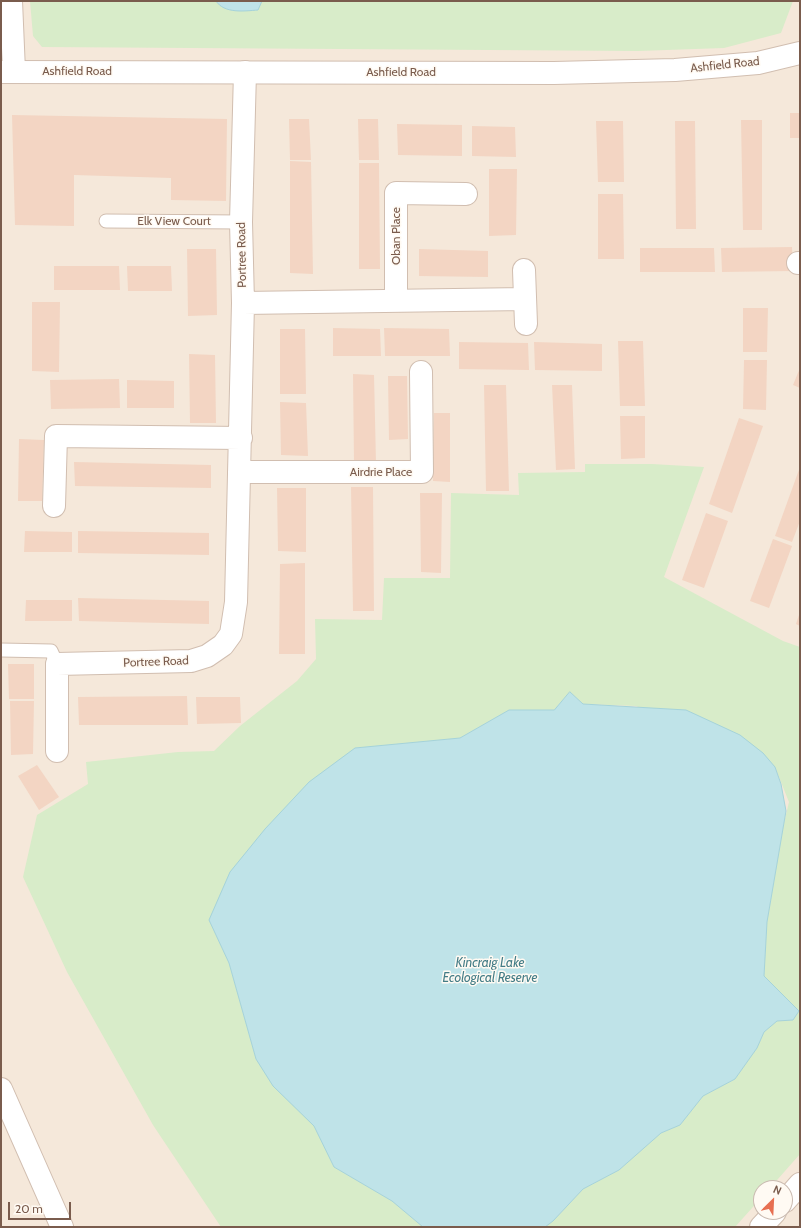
<!DOCTYPE html>
<html>
<head>
<meta charset="utf-8">
<style>
  body { margin:0 }
  #map { position:relative; width:801px; height:1228px; overflow:hidden; background:#fdf6ec; font-family:Cabin,sans-serif }
  canvas { display:block }
  .frame { position:absolute; inset:0; border:2px solid #7a5c4d; pointer-events:none }
  .north { position:absolute; left:753px; top:1180px; width:40px; height:40px; box-sizing:border-box; background:#fffaf3; border:1px solid #cabbb1; border-radius:50%; rotate:24deg; font-size:11px; font-weight:700; line-height:16px; text-align:center; color:#7a5c4d }
  .north::after { content:''; display:block; margin:auto; width:14px; height:18px; background:#e76f51; clip-path:polygon(50% 0,100% 100%,50% 72%,0 100%) }
  .scale { position:absolute; left:8px; top:1202px; width:63px; height:18px; box-sizing:border-box; border:2px solid #7a5c4d; border-top:0; padding-left:5px; font-size:12px; line-height:14px; white-space:nowrap; color:#7a5c4d; -webkit-text-stroke:3px #fffaf3; paint-order:stroke }
</style>
</head>
<body>
<div id="map">
<canvas width="801" height="1228"></canvas>
<div class="frame"></div>
<div class="north">N</div>
<div class="scale">20 m</div>
</div>
<script>
const c = document.querySelector('canvas').getContext('2d');
c.lineJoin = 'round';
function paint(path, color) { c.fillStyle = color; c.fill(path, 'evenodd'); }
function strokePath(path, color, width, dash) { c.strokeStyle = color; c.lineWidth = width; c.lineCap = dash ? 'butt' : 'round'; c.setLineDash(dash || []); c.stroke(path); }
function write(font, color, halo, rows, align = 'center') {
  c.font = font + ' Cabin,sans-serif'; c.lineWidth = 3; c.setLineDash([]); c.textBaseline = 'middle'; c.strokeStyle = halo; c.fillStyle = color; for (const [text, x, y, turn = 0] of rows) {
    c.save(); c.translate(x, y); c.rotate((+turn || 0) * Math.PI / 180); c.textAlign = isNaN(turn) ? turn : align; if (halo) c.strokeText(text, 0, 0); c.fillText(text, 0, 0); c.restore();
  }
}
const residential = new Path2D(`
  M1,1H800V1227H1ZM761,1188H785V1212H761Z`);
const green = new Path2D(`
  M30,1H793L781,33L724,48L638,51L42,47L33,36Z
  M585,464H652L704,467L664,577L783,641L800,647V1154L770,1188H761V1198L735,1227H545L553,1221L583,1189L619,1170L661,1133L680,1125L703,1096L735,1079L757,1048L764,1032L777,1021L793,1020L799,1011L764,976L767,922L783,827L789,802L775,767L636,706L583,704L570,692L554,710H509L460,738L408,744L209,920L229,963L256,1059L314,1126L334,1167L392,1201L423,1227H221L153,1125L67,972L23,877L37,815L88,784L86,762L178,752L214,751L240,726L297,681L316,659L315,619L382,620L384,578H450L451,493L519,495L518,473L585,472Z`);
const water = new Path2D(`
  M216,1H262L258,10C245,11 224,14 216,1Z
  M570,692L583,704L686,710L740,735L763,753L775,767L781,784L786,811L767,922L764,976L799,1011L793,1020L777,1021L764,1032L757,1048L735,1079L703,1096L680,1125L661,1133L619,1170L583,1189L553,1221L545,1227H423L392,1201L334,1167L314,1126L273,1086L256,1059L229,963L209,920L230,872L265,829L309,782L355,748L460,738L509,710H554Z`);
const building = new Path2D(`
  M790,113H800V138H790Z
  M12,115L227,119L226,201L171,200V178L74,175V226L15,225Z
  M289,119H309L311,160H290Z
  M358,119H378L379,160H359Z
  M741,120H762V230H743Z
  M596,121H623L624,182H598Z
  M675,121H695L696,229H676Z
  M397,124L462,125V156L398,155Z
  M472,126L515,127L516,157L472,156Z
  M290,161L311,162L313,274L290,273Z
  M359,163H379L380,269H359Z
  M489,169H517L516,235L489,236Z
  M598,194H623L624,259H598Z
  M792,247L793,271L722,272L721,248Z
  M640,248H714L715,272H640Z
  M187,249H216L217,315L188,316Z
  M419,249L488,251V277L419,276Z
  M54,266H119L120,290H54Z
  M127,266H171L172,291H128Z
  M32,302H60L59,372L32,371Z
  M743,308H768L767,352H743Z
  M333,328L380,329L381,356H333Z
  M384,328L449,329L450,356H385Z
  M280,329H305L306,394H280Z
  M618,341H643L645,406H620Z
  M459,342L528,343L529,370L459,369Z
  M534,342L602,344V371L535,370Z
  M189,354L215,355L216,423H190Z
  M744,360H767L766,410L743,409Z
  M800,368V388L793,385Z
  M353,374L374,375L376,463H354Z
  M388,376H407L408,439L389,440Z
  M119,379L120,408L51,409L50,380Z
  M127,380L174,381V408H127Z
  M484,385H506L509,491H486Z
  M552,385H572L575,469L556,470Z
  M280,402L306,403L308,456L281,455Z
  M434,413H450V482L433,481Z
  M620,416H645V458L621,459Z
  M739,418L763,426L732,513L709,504Z
  M19,439L44,440L42,501H18Z
  M74,462L211,465V488L75,486Z
  M800,467V521L792,542L775,536Z
  M351,487H373L374,611H353Z
  M277,488H306V552L278,551Z
  M420,493H442L441,573L421,572Z
  M706,513L728,521L704,588L682,580Z
  M25,531L72,532V552H24Z
  M78,531L209,533V555L78,553Z
  M773,539L792,546L769,608L750,601Z
  M305,563V654H279L280,564Z
  M78,598L209,601V624L79,621Z
  M26,600H72V621H25Z
  M800,612V626L796,624Z
  M8,664H34V699H9Z
  M187,696L188,725H79L78,697Z
  M196,697H240L241,723L197,724Z
  M10,701H34L33,754L11,755Z
  M37,765L59,797L39,810L18,776Z`);
const service = new Path2D(`
  M106,221L241,222
  M1,650L51,651L57,664`);
const minor = new Path2D(`
  M11,1L14,71
  M798,263H800
  M524,270L526,324
  M396,301V193L466,194
  M243,303L525,299
  M239,472H422L421,372
  M54,506L56,436L241,438
  M57,751V664L191,661L207,656L223,645L231,634L236,602L243,303L241,222L245,72
  M1,1089L62,1227
  M785,1201L800,1184
  M761,1227L775,1212`);
const tertiary = new Path2D(`
  M1,72L554,73L675,70L758,63L800,53`);
const streetNames = [
  ["Ashfield Road",725,65,-6],
  ["Ashfield Road",77,71],
  ["Ashfield Road",401,72],
  ["Elk View Court",174,221],
  ["Oban Place",396,236,-90],
  ["Portree Road",242,255,-91],
  ["Airdrie Place",381,472],
  ["Portree Road",156,662,-2]
];
const waterNames = [
  ["Kincraig Lake",490,963],
  ["Ecological Reserve",490,978]
];
paint(residential, '#f5e8da');
paint(green, '#d8ecc9');
paint(water, '#bfe3e8');
strokePath(water, '#a5d3da', 1);
paint(building, '#f3d5c3');
strokePath(service, '#d1beb0', 15);
strokePath(minor, '#d1beb0', 24);
strokePath(tertiary, '#d1beb0', 24);
strokePath(service, '#fff', 13);
strokePath(minor, '#fff', 22);
strokePath(tertiary, '#fff', 22);
write('12px', '#7a5c4d', '#fffaf3', streetNames);
write('italic 13px', '#437c86', '#fffaf3', waterNames);
</script>
</body>
</html>
